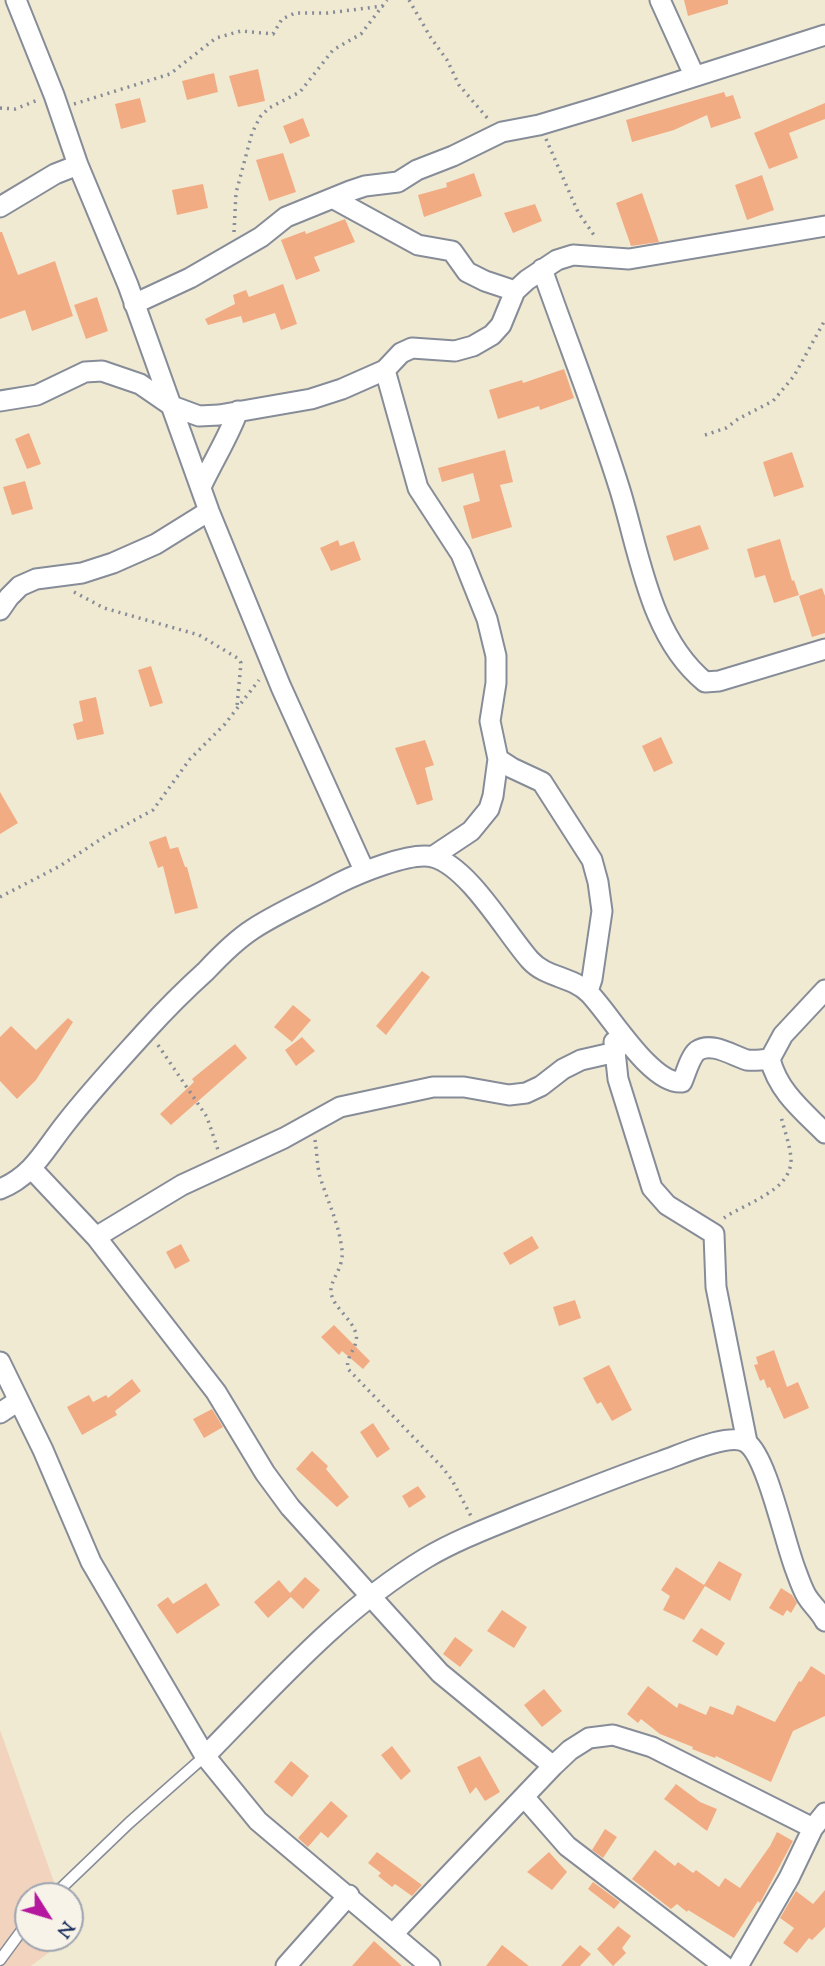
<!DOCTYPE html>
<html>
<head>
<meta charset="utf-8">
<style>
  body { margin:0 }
  #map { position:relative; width:825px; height:1966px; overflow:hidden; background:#f1ead3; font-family:"Sorts Mill Goudy",serif }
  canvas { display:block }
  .north { position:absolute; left:14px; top:1882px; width:70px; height:70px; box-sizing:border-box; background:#f7f3e8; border:2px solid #9fa5b1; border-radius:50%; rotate:127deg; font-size:19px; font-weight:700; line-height:28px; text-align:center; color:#1b2f5e }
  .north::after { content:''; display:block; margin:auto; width:24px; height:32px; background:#b5179e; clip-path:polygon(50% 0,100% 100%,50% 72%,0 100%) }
</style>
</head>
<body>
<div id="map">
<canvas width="825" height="1966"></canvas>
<div class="north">N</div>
</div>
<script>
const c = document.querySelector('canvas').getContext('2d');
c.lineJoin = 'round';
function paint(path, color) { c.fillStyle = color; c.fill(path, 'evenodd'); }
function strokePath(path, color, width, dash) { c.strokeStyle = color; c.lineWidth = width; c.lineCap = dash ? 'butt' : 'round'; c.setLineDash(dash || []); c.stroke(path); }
const built = new Path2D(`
  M0,1730L59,1896H28V1938H68L31,1966H0Z`);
const building = new Path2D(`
  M684,0H728V4L688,16Z
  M258,69L265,101L238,107L229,76Z
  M214,73L218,92L187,100L182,81Z
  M724,92L726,97L733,95L741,118L711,128L707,115L674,130L632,142L626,120Z
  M140,98L146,122L121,129L115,104Z
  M825,103V119L789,133L798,158L769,169L754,133Z
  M303,118L310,136L290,144L283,126Z
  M283,153L296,192L269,201L256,160Z
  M474,173L482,196L424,217L418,195L447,187L446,183Z
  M762,175L774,210L747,220L735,185Z
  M203,184L208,208L177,215L172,190Z
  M642,193L659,242L631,246L616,203Z
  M535,204L542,221L513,233L504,213Z
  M345,219L355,242L314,257L320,271L296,280L281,240L305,231L306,234Z
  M0,232H2L18,275L55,261L73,316L32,331L25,310L0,319Z
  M283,284L297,324L281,330L275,313L243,323L241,316L208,325L205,319L235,304L233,295L246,290L249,297Z
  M97,297L108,331L86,339L74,305Z
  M564,369L574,398L540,410L539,406L498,419L489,390L522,380L523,383Z
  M29,433L41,464L27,469L15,439Z
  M505,450L513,482L500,485L512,527L472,539L463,506L480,501L473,473L442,482L438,468Z
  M792,452L804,487L774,497L763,462Z
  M25,481L33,509L12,515L3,487Z
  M700,525L709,549L674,561L666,536Z
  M780,539L792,581L794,580L799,595L774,603L765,575L755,578L747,549Z
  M338,540L340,546L354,541L361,560L331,571L320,548Z
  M822,588L825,596V633L812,637L799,596Z
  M151,666L163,703L150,707L138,670Z
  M96,697L104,734L77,740L73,724L83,721L79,701Z
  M661,737L673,763L654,772L642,746Z
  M425,740L434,765L425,768L433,800L417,805L395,748Z
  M0,792L18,823L0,834Z
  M166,836L170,849L178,847L185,867H187L198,908L175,914L163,866L158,868L149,842Z
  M422,971L430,977L386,1035L376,1026Z
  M293,1005L311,1020L292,1042L274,1027Z
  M68,1018L73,1022L36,1080L17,1099L0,1081V1037L11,1026L36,1050Z
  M302,1037L315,1051L296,1066L285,1050Z
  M235,1044L247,1058L171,1125L160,1114L194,1082L192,1079Z
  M532,1236L539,1248L510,1265L503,1253Z
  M181,1244L190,1261L175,1269L166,1252Z
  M575,1300L581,1318L559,1326L553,1307Z
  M334,1325L370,1361L363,1369L342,1351L339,1355L321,1337Z
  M774,1350L787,1387L798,1382L809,1408L784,1419L770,1387L767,1388L764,1379L760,1381L754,1365L758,1364L756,1357Z
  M609,1365L632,1410L612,1421L601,1402L597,1404L583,1378Z
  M132,1379L141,1391L115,1411L117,1415L82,1435L67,1407L89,1395L93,1402L106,1395L108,1398Z
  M212,1409L223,1427L204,1438L193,1419Z
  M373,1423L390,1449L377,1458L360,1432Z
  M312,1451L328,1466L326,1469L349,1497L337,1507L296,1469Z
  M418,1486L426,1497L409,1508L402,1496Z
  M719,1561L742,1574L730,1601L705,1586L684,1620L663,1610L670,1596L661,1590L676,1567L704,1585Z
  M305,1577L320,1590L303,1609L291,1597L268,1618L254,1602L279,1580L290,1593Z
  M206,1583L220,1605L177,1634L157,1605L168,1597L173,1604Z
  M781,1588L792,1595L797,1603L791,1613L787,1610L783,1616L769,1608Z
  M502,1610L527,1627L514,1648L487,1631Z
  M701,1628L725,1643L717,1656L692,1641Z
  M455,1637L473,1650L460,1667L443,1654Z
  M811,1666L825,1675V1716L793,1731L771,1782L716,1756L715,1758L692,1749L693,1747L660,1734L641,1719L638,1723L627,1714L648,1686L677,1708L679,1703L706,1715L710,1706L733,1715L737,1705L775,1722L799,1681L801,1682Z
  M544,1689L562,1711L542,1727L524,1705Z
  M392,1746L411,1771L401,1780L381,1755Z
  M480,1756L500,1792L485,1801L476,1787L470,1794L457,1767Z
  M291,1761L309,1776L292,1797L274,1782Z
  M676,1784L700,1802L717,1809L707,1831L664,1799Z
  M331,1801L348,1816L328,1838L321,1832L308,1847L298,1838Z
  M605,1829L617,1837L603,1858L592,1850Z
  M777,1832L793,1841L760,1903L758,1901L734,1938L688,1910L687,1912L677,1904L671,1909L632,1879L655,1850L675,1866L678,1862L693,1873L696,1870L719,1887L725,1878L740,1888L770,1846Z
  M377,1852L422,1885L412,1896L395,1884L392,1887L378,1876L381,1873L368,1863Z
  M549,1852L567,1872L552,1890L527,1872Z
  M593,1882L620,1902L614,1909L588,1889Z
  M825,1890V1927L812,1940L809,1938L797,1953L783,1943L794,1928L780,1918L796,1891L813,1904Z
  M618,1926L631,1936L622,1948L626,1953L613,1966L597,1949Z
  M374,1941L402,1966H352Z
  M502,1945L529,1966H486Z
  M580,1945L591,1954L580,1966H561Z`);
const path = new Path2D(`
  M409,0L431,38L447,60L459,85L489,120
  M74,104L170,74L216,38L241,31L273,34L282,19L295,13H328L383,6
  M0,108L15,109L38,100
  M546,139L578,212L596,238
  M234,232L236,193L252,133L260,117L269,108L300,92L333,50L361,34L387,0
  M705,435L726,428L738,419L773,401L794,376L825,320
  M74,592L104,608L199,635L239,659L241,663L237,706
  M0,897L60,866L107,835L153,810L190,759L225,724L259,680
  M158,1045L207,1117L218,1150
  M315,1140C317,1152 317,1166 320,1177C328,1202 339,1224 342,1250C344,1269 330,1279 331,1292C333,1308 352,1318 356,1334C359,1348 345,1355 348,1369L442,1467L452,1480L472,1518
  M724,1218C745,1203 792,1191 791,1159C790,1144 784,1130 781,1116`);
const service = new Path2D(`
  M53,1896L129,1823L205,1756
  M0,1960L28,1922`);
const minor = new Path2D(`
  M16,0L54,95L78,165L128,285L209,511L281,687L364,870
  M660,0L694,75
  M334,199L418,245L452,251L467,272L485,281L515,291
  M0,207L55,174L78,165
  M542,269C568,343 597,416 620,490C640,555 650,637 705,682L719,681L825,649
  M134,304L190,278L261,237L286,217L350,191L365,186L398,182L417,170L453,156L502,132L539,125L599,107L825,35
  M385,370L418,488L461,554L487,619L496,656V683L490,721L498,759L493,796L489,809L471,831L432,857
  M0,401L37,395L85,372L102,371L140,384L172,406L199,416L219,415L311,399L342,389L385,370L401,353L412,348L455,351L473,346L492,335L501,325L515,291L527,280L557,260L573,255L629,259L825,226
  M201,487C213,461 228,438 238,411
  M0,610L9,597L20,586L36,579L82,573L113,563L156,544L209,511
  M498,759L512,768L542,782L592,860L598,882L602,911L592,979L588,991
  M825,990L783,1035L770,1059C778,1091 802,1110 825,1133
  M614,1042L618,1079L652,1188L667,1205L714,1234L716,1287L747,1442
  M32,1169L96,1237L216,1392L265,1473L290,1507L440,1673L553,1766
  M0,1189C33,1176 45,1149 66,1123C91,1091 119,1061 146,1031C165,1010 185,990 206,971C220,956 236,940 253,929C279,912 310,899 337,884C357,874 411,851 433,857C469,867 506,933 530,960C546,978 572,976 589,993C610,1014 651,1085 682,1082C686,1073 690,1057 697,1051C712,1041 733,1056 747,1060C754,1061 762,1060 770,1059
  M96,1237L182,1185L284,1138L340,1107L433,1087H464L509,1095L526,1093L541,1086L563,1069L581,1060L616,1052
  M0,1362L43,1450L91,1562L205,1756L258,1821L430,1966
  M0,1413L18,1401
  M205,1756C275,1685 340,1610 426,1558C458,1539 494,1526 528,1512C572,1495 616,1477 662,1461C680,1455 731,1431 747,1443C767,1457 785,1544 796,1571C799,1579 802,1588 806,1595C811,1604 820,1611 825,1621
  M525,1798L567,1846L724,1966
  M393,1934L553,1766L570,1750L589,1738L613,1735L652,1747L813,1828
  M286,1966L349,1895
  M738,1966L789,1878L813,1828L825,1813`);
paint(built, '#f2d4be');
paint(building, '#f2ac84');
strokePath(service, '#868c98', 13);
strokePath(minor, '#868c98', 23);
strokePath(path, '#868c98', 3.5, [2, 5]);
strokePath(service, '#fff', 10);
strokePath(minor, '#fff', 19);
</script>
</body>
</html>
